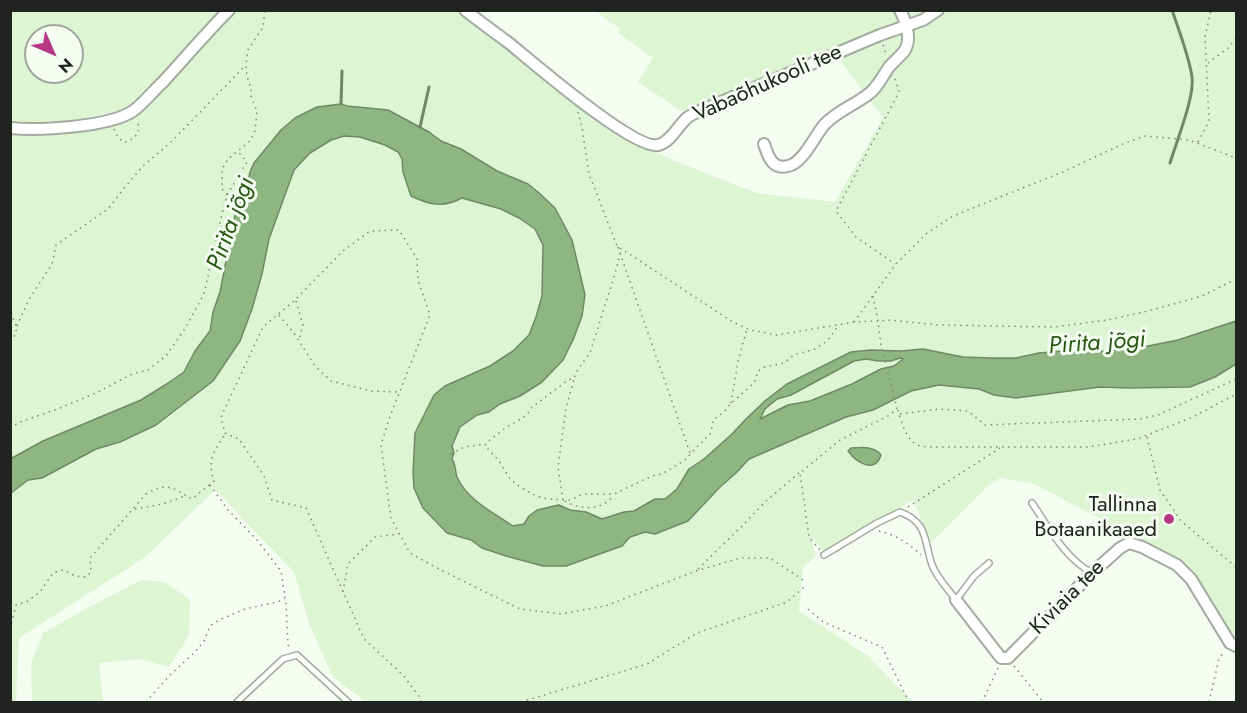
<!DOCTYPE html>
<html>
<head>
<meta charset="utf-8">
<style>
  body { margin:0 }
  #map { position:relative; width:1247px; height:713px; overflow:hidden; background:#f5fdf2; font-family:Jost,sans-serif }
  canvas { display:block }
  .frame { position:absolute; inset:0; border:12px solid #20231f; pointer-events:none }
  .north { position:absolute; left:24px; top:24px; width:60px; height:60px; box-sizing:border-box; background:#f5fdf2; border:2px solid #a0a69e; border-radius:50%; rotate:135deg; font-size:16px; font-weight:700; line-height:24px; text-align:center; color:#20231f }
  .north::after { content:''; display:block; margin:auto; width:21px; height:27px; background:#b73784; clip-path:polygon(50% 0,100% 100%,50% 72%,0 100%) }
</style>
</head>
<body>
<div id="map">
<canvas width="1247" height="713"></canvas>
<div class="frame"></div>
<div class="north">N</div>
</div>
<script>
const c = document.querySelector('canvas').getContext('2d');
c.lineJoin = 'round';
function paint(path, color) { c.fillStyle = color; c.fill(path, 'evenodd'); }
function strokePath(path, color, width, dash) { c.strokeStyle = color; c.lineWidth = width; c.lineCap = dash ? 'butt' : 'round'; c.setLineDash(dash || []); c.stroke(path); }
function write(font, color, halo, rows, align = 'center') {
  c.font = font + ' Jost,sans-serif'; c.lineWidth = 6; c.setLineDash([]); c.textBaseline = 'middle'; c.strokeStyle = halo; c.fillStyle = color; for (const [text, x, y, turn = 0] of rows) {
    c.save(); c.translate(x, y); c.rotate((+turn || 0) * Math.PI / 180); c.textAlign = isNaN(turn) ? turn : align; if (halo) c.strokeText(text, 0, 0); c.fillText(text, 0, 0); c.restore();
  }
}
const green = new Path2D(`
  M921,10L940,14L944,10L1236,11V321L1178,340L1138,348L1095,352L1078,353L1063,351L1039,353L1016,358H991L963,357L923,349L901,351L871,350L851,352L787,384L766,400L746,419L732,434L704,459L689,469L677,489L665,499H655L634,511L624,512L602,519L586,512L570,510L559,505L529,516L524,524L514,526C494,513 466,500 457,477C455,471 456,465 452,459L454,453L452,446L460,427L478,414L489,412L500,404L520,396L572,240L555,208L515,178L497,171L461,149L441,141L429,132L402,118L341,104L265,151L254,163L250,172L246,189L235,215L220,292L213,312L210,331L195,351L185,372L165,385L142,400L43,441L11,459V11H224L132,107L68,123L122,120L226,19L236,11H457L630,141L675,161L756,193L835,202L883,118L832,50L681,111L638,82L653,58L617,32L619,28L595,11ZM36,36H72V72H36Z
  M344,136C358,136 389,142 398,153C403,158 401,165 403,171C405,178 419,195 425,202L449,204L462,198L501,209L519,218L535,229L543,245L542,296L536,317L529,335L513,351L490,366L445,386L434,395L415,433L413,472L414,488L447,533L471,540L482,548L566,566L622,546L630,537L645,532L655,534L720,487L736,473L749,459L846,417L873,410L911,391L939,385L979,389L994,395L1047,394L1079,388L1100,387L1127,388L1215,377L1236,364V635L1231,632L1187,564L1034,484L1000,478L985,489L931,543L913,500L824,552L811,537L816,555L803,568L799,611L868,656L913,702H366L333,677L310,626L294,572L215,490L144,558L19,638L16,702H11L10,493L28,480L42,478L96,449L120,442L137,434L240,341L252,309L262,274L269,239L294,170L310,153L331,140Z
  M900,358H904L894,366L881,369L852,384L810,401L788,405L759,419L765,409L777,399L791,395L854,361L866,359L878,361H891Z
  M141,580L165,582L190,600L189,635L169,667L139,659L99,663L103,702H76L75,701L73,702H32L31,663L43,633L84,610Z`);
const water = new Path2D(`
  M341,104L347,106L388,110L429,132L441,141L461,149L497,171L528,184L538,192L555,208L572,240L585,295L582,316L573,340L563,360L542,382L520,396L500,404L489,412L477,415L460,427L452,446L454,453L452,459C456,465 455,471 457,477C467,500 494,513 513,526L524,524L529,516L537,510L559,505L570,510L586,512L602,519L624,512L634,511L655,499H665L677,489L689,469L704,459L732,434L746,419L766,400L787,384L851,352L871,350L901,351L923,349L963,357L991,358H1016L1039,353L1063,351L1078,353L1095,352L1138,348L1178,340L1236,321V364L1215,377L1190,387L1127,388L1100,387L1016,398L994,395L979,389L939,385L911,391L873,410L846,417L749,459L736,473L720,487L688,521L655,534L645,532L630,537L622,546L566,566H543L506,556L482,548L471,540L447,533L423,508L414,488L413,472L415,433L434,395L445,386L490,366L513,351L529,335L536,317L542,296L543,245L535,229L519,218L501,209L462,198C443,208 430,205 411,196L403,172L402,159L398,152L385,145L360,137L344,136L331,140L310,153L294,170L269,239L262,274L252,309L240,341L213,381L156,425L120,442L96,449L42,478L28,480L11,493L10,459L12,458L43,441L141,400L165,385L184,372L195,351L210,331L213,312L220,292L235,215L246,189L250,172L254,163L281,130L295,118L317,107ZM900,358L903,359L894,366L881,369L852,384L810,401L788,405L760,419L765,409L777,399L791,395L854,361L866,359L878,361H891Z
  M851,448C861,447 874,446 881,455C875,474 857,463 848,451Z`);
const stream = new Path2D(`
  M341,104L342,71
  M420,127L429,87
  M1170,163C1176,143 1195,96 1192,77C1189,56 1179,31 1172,10`);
const path = new Path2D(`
  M883,45L886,54
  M1208,63L1228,48L1236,38
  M895,79L899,92L836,211L856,237L895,264
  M578,112L582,127L589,174L617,246L733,322L750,330L777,335L854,322L878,321L881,346L897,408L890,415L840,440L800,473L809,537L820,550
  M114,129L118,137L123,142H127C138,136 141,131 137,120
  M1198,142L1209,121L1205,37L1211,10
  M227,195L222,189V169L228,159L250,141L255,131L257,111L251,96V89L247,76L246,65L248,50L263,27L265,10
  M618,247L620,253L617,267L595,337L590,353L578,369L574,378L568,380L531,408L527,415L504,429L486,443L485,446L499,461L510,479L519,486L532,494L542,498L563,500H571L583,494H614L652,476L662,474L688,458L690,454L711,433L713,420L724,412L730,404L753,384L756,379L758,371L765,367L784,363L794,355L815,349L828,340L838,326
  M620,253L690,453
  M873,296L878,321L888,320L939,325L1054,327L1108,320L1148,311L1202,296L1236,279
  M296,301L303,325L299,340
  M10,313C17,326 20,330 10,342
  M279,315L294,333L315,366L331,381L371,391L399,392
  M854,322L896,264L927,233L953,216L1065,171L1125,143L1145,136L1189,140L1236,158
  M17,326L28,301L52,264L56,245L108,209L125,187L143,166L171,142L246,65
  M731,403L738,361L747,329
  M898,410C901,421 906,439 917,445C920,446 923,446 927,447H1088L1137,439L1193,417L1236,394
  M900,414L939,409L968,411L985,425L1140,419L1158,415L1236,379
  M10,428L20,422L60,408L96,393L132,374L148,370L166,356L184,330L204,294L220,222L227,195L247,162L240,154V149
  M1147,437L1160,490L1181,521L1236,567
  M451,454L464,447L485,444
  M210,485L228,510L257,540L281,571L286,604L288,645L291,648
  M563,500L558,467L566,408L574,379
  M565,501C578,510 605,511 613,495
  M908,507L1000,448
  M135,509L163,504L185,496
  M879,531C894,534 910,544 921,555
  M698,569L740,528L765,502L799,473
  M343,592L348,564L375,537L399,534
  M808,609L823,622L882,647L909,702
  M10,629L16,605L26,602L40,592L53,573L63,570L75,576L86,577L91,572L90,558L146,494C168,481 172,488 192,499L214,481C207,459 214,452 225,434
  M1014,666L1043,702
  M146,702L169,676L194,653L204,641L210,626L219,620L245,609L285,600
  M421,702V699L403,675L364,639L306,508L272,500L264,476L239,439L225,433L221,417L263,327L295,300L343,251L370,231L399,230L417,259L418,280L430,315L389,419L381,445L391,518L410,553L437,568L520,609L561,614L605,606L696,571L740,558H770L803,580
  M521,702L647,664L697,633L787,602L804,587
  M982,702L998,668
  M1209,702L1219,659L1224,651`);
const lane = new Path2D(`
  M1032,503C1049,528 1065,558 1092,573
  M824,555L877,523L900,512C928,522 924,541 932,565C937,578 948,589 956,600L974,576L989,563
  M237,702L283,659L297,655L348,702`);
const street = new Path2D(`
  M465,10C479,21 494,32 509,43C531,61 634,150 658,145C669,143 677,128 684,121C687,117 691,115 695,113L880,35L923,20L938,10
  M10,128C39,131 109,127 133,111C144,103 153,91 163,82C185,58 206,33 229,10
  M764,144C768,156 772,170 788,166C803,163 814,137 824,125C836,112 852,106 866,96C877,89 882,77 889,67C894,61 900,57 905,50C912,38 906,22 900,10
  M956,600L1001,658H1008L1092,573L1120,548L1129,543L1142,547L1177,565L1191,579L1230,643L1236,646`);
const markers = [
  [1169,519,6,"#b73784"]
];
const streetNames = [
  ["Vabaõhukooli tee",768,84,-24],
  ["Kiviaia tee",1068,598,-45]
];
const poiNames = [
  ["Tallinna",1157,506],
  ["Botaanikaaed",1157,531]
];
const waterNames = [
  ["Pirita jõgi",232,224,-70],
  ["Pirita jõgi",1097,344,-4]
];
paint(green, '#dcf5d3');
paint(water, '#8fb682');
strokePath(water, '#6e8a64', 1.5);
strokePath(stream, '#6e8a64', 3);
strokePath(lane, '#a4aba1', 8);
strokePath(street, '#a4aba1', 14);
strokePath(path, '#81867f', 1.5, [1.5, 4.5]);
strokePath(lane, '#fff', 5);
strokePath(street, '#fff', 10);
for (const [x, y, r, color] of markers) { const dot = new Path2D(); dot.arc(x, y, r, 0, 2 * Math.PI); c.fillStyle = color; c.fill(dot); strokePath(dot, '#f5fdf2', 2); }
write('22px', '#20231f', '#f5fdf2', streetNames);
write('22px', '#20231f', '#f5fdf2', poiNames, 'right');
write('italic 24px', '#285911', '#f5fdf2', waterNames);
</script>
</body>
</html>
